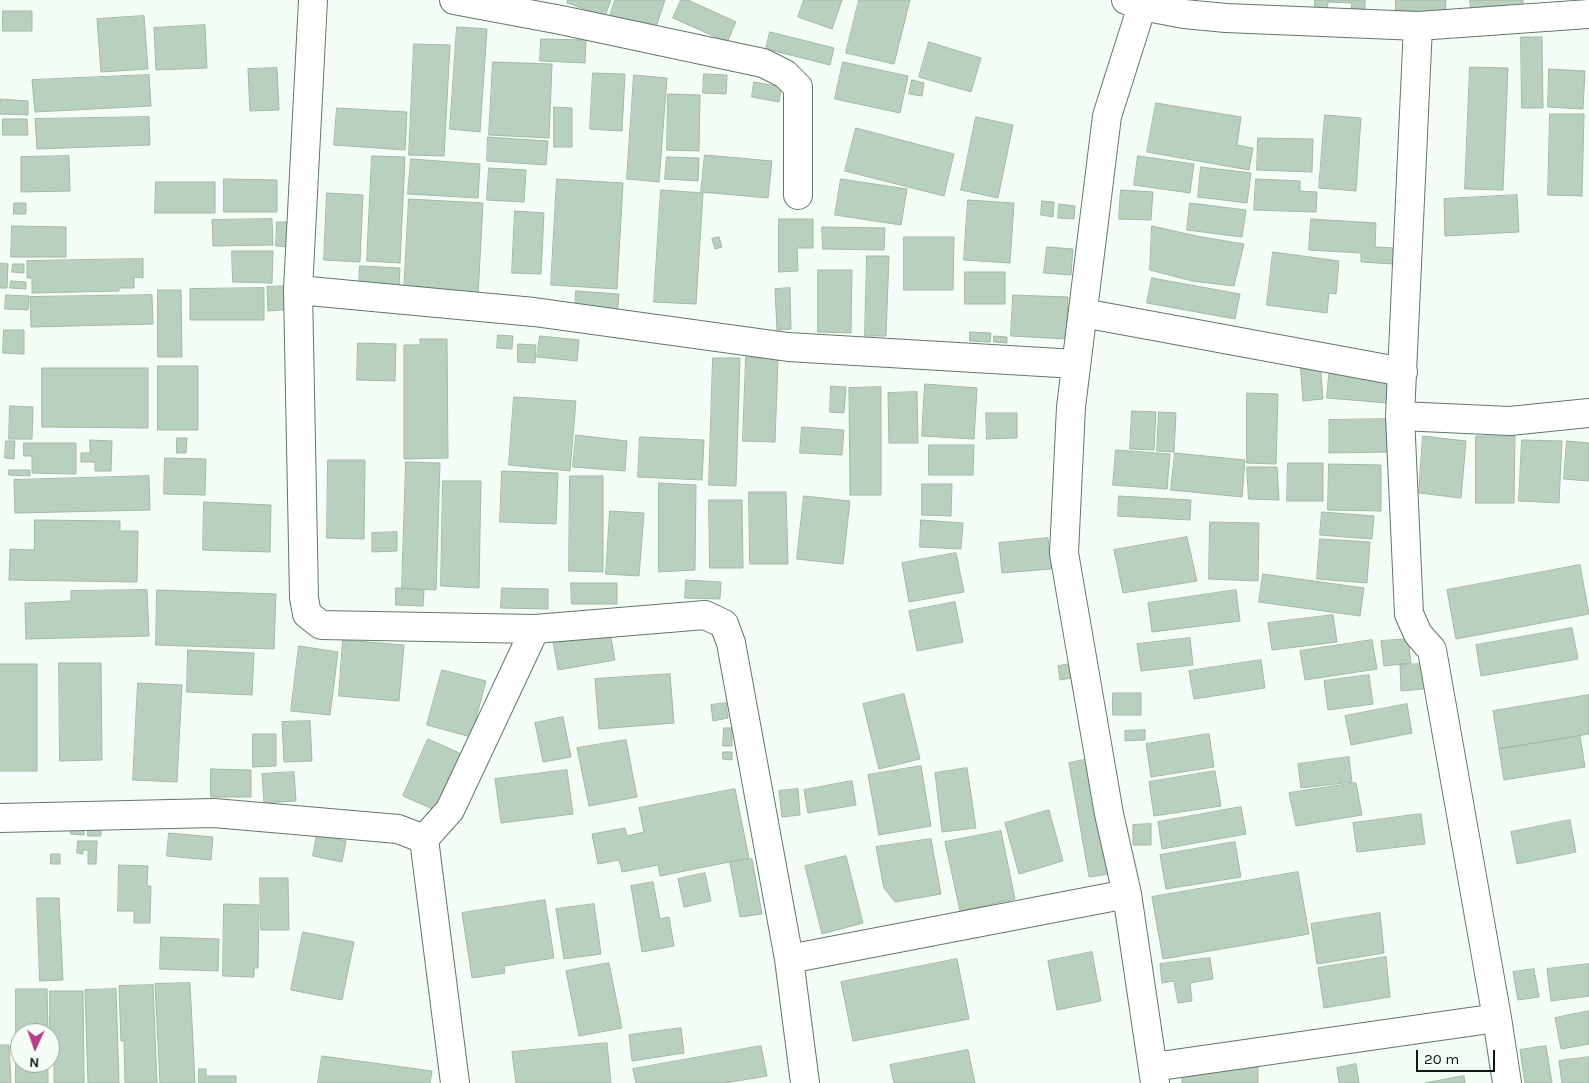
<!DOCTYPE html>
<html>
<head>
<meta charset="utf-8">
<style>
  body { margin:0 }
  #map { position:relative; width:1589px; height:1083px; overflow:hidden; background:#f4fef7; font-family:Karla,sans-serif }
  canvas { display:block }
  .north { position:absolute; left:10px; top:1023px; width:50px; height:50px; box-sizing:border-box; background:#f4fef7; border:1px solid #99a29b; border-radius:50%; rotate:183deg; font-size:14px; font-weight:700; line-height:20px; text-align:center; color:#101812 }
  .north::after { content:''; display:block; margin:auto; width:18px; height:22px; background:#bb3c89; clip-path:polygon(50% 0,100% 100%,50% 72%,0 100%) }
  .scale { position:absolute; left:1416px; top:1050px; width:79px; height:22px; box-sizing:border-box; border:2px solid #101812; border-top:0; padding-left:6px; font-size:15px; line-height:18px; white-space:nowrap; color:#101812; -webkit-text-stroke:4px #f4fef7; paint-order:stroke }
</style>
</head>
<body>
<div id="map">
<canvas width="1589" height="1083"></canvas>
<div class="north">N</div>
<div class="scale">20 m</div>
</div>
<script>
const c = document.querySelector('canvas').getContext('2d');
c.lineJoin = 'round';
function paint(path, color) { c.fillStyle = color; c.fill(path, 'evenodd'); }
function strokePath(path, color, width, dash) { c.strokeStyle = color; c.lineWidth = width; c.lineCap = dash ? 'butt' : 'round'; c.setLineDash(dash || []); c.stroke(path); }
const building = new Path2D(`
  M568,0H611L605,16L567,3Z
  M615,0H665L654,33L609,19Z
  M681,0H688L736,22L727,42L673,18Z
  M804,0H842L832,29L798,17Z
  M859,0H910L894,64L846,53Z
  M1315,0H1365V12L1351,11L1352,3L1328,2L1327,11H1315Z
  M1396,0H1446L1445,13L1396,10Z
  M1470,0H1523V7L1471,8Z
  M3,11H32V31H3Z
  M144,16L148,69L101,72L97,19Z
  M205,25L207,68L156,70L154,28Z
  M457,27L487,29L480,132L450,129Z
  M770,32L834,48L830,65L766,49Z
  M1521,37H1542L1543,108H1522Z
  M541,39L586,40L585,63L540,61Z
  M929,42L981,58L971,92L919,77Z
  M414,44L450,45L444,156L409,155Z
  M493,62L552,64L549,138L489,135Z
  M843,62L908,76L900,113L835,99Z
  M1470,67L1508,68L1503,190L1465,189Z
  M277,68L279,110L250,111L248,69Z
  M1549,69L1585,71L1583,109L1548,107Z
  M593,73L625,74L622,131L590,129Z
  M704,74L727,75L726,94L703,93Z
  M149,75L151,106L35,112L32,80Z
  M634,75L667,78L659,182L627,179Z
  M912,80L924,83L922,96L909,94Z
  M754,82L781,87L779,102L752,97Z
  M668,94L700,95L699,151L667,150Z
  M1,99L28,101V115L0,114Z
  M1156,103L1241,117L1237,145L1253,148L1249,170L1147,152Z
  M554,107L572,108V147H554Z
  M337,108L407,112L405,150L334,145Z
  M1550,114H1584L1582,196L1548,195Z
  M1325,115L1361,118L1356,191L1319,188Z
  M149,117L150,145L37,149L35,119Z
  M976,117L1013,125L998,198L961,190Z
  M3,119H27L28,135H3Z
  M856,128L954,154L944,196L845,171Z
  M488,137L548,141L546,165L487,161Z
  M1258,138L1313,139L1312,172L1257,170Z
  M705,155L772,161L768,198L701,192Z
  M69,156L70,191L21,192V157Z
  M372,156L405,157L400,263L367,261Z
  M1138,156L1194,164L1190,193L1134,185Z
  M667,157L699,158L698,181L665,179Z
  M411,159L480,164L478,198L408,194Z
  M1201,167L1251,173L1247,203L1198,197Z
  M489,168L526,170L524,202L487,200Z
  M224,179L277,180V212H224Z
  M557,179L623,183L617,289L551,285Z
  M841,179L907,189L901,225L835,215Z
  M1256,179L1300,181V191L1317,192L1316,212L1254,210Z
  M156,182H215V213H155Z
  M661,190L703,193L696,304L654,302Z
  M1121,190L1153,192L1151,220L1119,219Z
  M327,193L363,195L360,262L324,260Z
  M1517,195L1519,232L1445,236L1444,199Z
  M409,199L483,203L478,296L404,292Z
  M968,200L1014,203L1010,263L964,260Z
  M1042,201L1054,202L1053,217L1041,215Z
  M14,203H26V214H14Z
  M1190,203L1246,210L1242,237L1187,230Z
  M1059,204L1075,206L1074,219L1058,218Z
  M515,211L544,213L541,274L512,273Z
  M272,219L273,245L213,246L212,220Z
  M779,219H813V248H797L798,271L779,272Z
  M1311,219L1376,223L1375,247L1394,248L1393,264L1361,262V253L1309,250Z
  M277,222H293V247L276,246Z
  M12,226L66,227V257H11Z
  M1152,226L1196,236L1244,244L1234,286L1192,281L1150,270Z
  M822,227L885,228L884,250L823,249Z
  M719,237L722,247L715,249L712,239Z
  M904,237H954L953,290H904Z
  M1047,247L1073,249L1071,275L1044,273Z
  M232,251H273L272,283L233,282Z
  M1273,252L1339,261L1336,294L1329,293L1327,313L1267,305Z
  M867,256H889L886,336H865Z
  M143,259V278L134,277V288H119V291L32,293V278H27V261Z
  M0,263L8,264L7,288H0Z
  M13,264H24V273L12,272Z
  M360,266L400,268L399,287L359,285Z
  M818,270H852L851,333L818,332Z
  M965,272H1005V304H965Z
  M1152,278L1240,294L1235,319L1147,303Z
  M11,281L26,282V289L10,288Z
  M291,286L293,309L268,311L267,287Z
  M264,288V320H190V289Z
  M790,288L791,329L777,330L775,289Z
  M158,290H181L182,357H158Z
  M576,291L619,294L617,316L575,313Z
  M6,295L29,296L28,310L5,309Z
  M152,295L153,324L31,327L30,297Z
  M1013,295L1068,297L1066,339L1011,336Z
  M4,330H24V354L3,353Z
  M970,332L991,333L990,342L970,341Z
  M498,335L513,336L512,349L497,348Z
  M540,336L579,340L577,361L537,357Z
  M994,336L1007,337V343L994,342Z
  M420,339H447L448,458L404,459V345H420Z
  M358,343L396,344L395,381L357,380Z
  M518,344L536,345L535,363L518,362Z
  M746,357L778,359L775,442L743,441Z
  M713,358H740L736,486L709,485Z
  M1320,359L1323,399L1303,401L1300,360Z
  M1330,365L1390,370L1387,403L1327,398Z
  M158,366H198V430H158Z
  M42,368H148V428L42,427Z
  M925,384L977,388L974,439L922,436Z
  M831,386L846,387L844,413L830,412Z
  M881,387V495H850L849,388Z
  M917,392L918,443H889L888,393Z
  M1247,393L1278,394L1276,464L1247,463Z
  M514,397L576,401L570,471L509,465Z
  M10,406L33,407L32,439H9Z
  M1132,411L1156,412L1154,450L1130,449Z
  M1159,412L1176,413L1174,452L1157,451Z
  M986,413H1017V438L987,439Z
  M1389,419L1390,452L1329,453V420Z
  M802,427L844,430L842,455L800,453Z
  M576,435L627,441L625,471L573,467Z
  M1423,436L1466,441L1461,498L1419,493Z
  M1476,436H1515L1514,503H1476Z
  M640,437L704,440L702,480L638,477Z
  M177,438H187L186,453H177Z
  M90,440L112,441L111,471H95V462H81V453H90Z
  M1522,440L1562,441L1559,503L1519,501Z
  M6,441H15L14,459L5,458Z
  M1567,441L1589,443V481L1564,479Z
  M24,443H76V474L32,473V456H24Z
  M929,445H974L973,475H929Z
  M1116,450L1170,454L1167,489L1113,485Z
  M1175,453L1245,460L1242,497L1171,490Z
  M165,458L206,459L205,495L164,494Z
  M328,460H365L364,539L327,538Z
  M406,462L440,463L436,590L402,588Z
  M1288,463H1323V501H1287Z
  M1329,464L1381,465V511L1328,510Z
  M1247,467H1277L1279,500L1249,499Z
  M9,470H30V476L9,475Z
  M502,471L558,473L556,524L500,522Z
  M149,476L150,510L15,513L14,480Z
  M570,476H603V572L569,571Z
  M443,481H481L479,588L441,586Z
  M659,483L696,485L695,570L659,572Z
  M922,484H952L951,516L922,515Z
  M749,492H786L788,564H750Z
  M804,496L850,501L843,564L797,559Z
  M1119,496L1191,500L1190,520L1118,516Z
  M709,500H742L743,568H710Z
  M204,502L271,505L270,552L203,550Z
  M610,511L644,513L639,576L606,574Z
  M1322,512L1374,516L1372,539L1320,535Z
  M35,520L120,521V531H138L137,582L9,580L10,549L34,550Z
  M921,520L963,523L961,549L920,547Z
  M1210,522L1259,523L1258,581L1209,579Z
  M397,532V551L372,552V533Z
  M1187,537L1197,581L1123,593L1114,550Z
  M1048,538L1051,569L1002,573L999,543Z
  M1320,539L1370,542L1367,583L1317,579Z
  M956,553L964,592L909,602L902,563Z
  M1580,565L1589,614L1456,639L1447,590Z
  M1263,574L1364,588L1360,616L1259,602Z
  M686,580L721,582L720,599L685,598Z
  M571,583H617V604H572Z
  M396,588L424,590L423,606L396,605Z
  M502,588L548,589V609L501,608Z
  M147,590L149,636L26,639L25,603L71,601V591Z
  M157,590L276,594L274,649L156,645Z
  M1236,590L1240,621L1152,632L1148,603Z
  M955,602L963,642L917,651L909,611Z
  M1333,615L1337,642L1272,650L1268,623Z
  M609,627L615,660L558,670L552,636Z
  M1572,628L1578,659L1481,676L1476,645Z
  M1190,638L1193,665L1141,671L1137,644Z
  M1408,639L1411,663L1384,666L1381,641Z
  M343,640L404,645L399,701L339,696Z
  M1372,640L1377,669L1305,680L1300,651Z
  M299,646L338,652L330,715L291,711Z
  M188,650L254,653L252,695L187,692Z
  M1261,660L1265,688L1194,699L1189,671Z
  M59,663H101L102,760L60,761Z
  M0,664H37V771H0Z
  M1071,664L1072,678L1060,680L1058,666Z
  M1422,664L1424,689L1401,691L1400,665Z
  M442,670L486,681L471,737L427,725Z
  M670,674L674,723L599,729L595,679Z
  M1369,675L1373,704L1328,710L1324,681Z
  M138,683L182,685L177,782L133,780Z
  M1113,693H1141V715H1113Z
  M904,694L920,759L879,769L863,704Z
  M1589,695V734L1499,749L1493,711Z
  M726,703L728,718L713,721L711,705Z
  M1407,704L1412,733L1351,745L1345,716Z
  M563,717L571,757L543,762L535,723Z
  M310,721L312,761L284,762L282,722Z
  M724,728H732V746H723Z
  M1145,730V740L1125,741V731Z
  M253,734H276V766L253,767Z
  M1209,734L1214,767L1151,777L1146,744Z
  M1580,736L1585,767L1504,780L1499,749Z
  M428,739L464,755L439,812L403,796Z
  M626,740L637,797L589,806L577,748Z
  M723,752H732V760L723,759Z
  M1349,757L1352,782L1301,788L1298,764Z
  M1089,759L1109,874L1089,877L1069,763Z
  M921,766L931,826L879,835L868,775Z
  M967,768L976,828L942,832L935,773Z
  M211,769L251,770V797H211Z
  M567,770L573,814L501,823L495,779Z
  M1215,771L1221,806L1154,816L1149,782Z
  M294,772L296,801L264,803L262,774Z
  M852,781L856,805L808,813L804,790Z
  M1356,783L1362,815L1296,826L1289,793Z
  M735,789L749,858L660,876L658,865L622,872L619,860L598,864L592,834L625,828L627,836L644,832L639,808Z
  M798,789L800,815L782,817L779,791Z
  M1241,807L1246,834L1162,849L1158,822Z
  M1049,810L1063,861L1019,874L1005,823Z
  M1421,814L1425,844L1357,852L1353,823Z
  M1570,820L1576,852L1517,864L1511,832Z
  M71,822H84V835L71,834Z
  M1151,824V845H1133V825Z
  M88,826H101V836H88Z
  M1001,831L1015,899L960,911L945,842Z
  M169,833L213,837L211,860L167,856Z
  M317,835L346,841L342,862L313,856Z
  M931,839L941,894L895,902L884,888L876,847Z
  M78,841H97L96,864H88V850H83V854L77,853Z
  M1235,842L1241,877L1166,889L1160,855Z
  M51,854H60V864H51Z
  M846,856L863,923L822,934L805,866Z
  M752,859L762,914L740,917L730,863Z
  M119,865L148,866L147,886H151L150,923H134V911H118Z
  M1298,872L1309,934L1163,959L1152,897Z
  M705,873L711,901L684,907L678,879Z
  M260,878H288L289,930H261Z
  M653,882L660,919L669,917L674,946L642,952L631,886Z
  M37,898H59L63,980L40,981Z
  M545,900L554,958L504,966L505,973L472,978L462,913Z
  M224,904L259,905L258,968H254V977L223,976Z
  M594,904L601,954L564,959L556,909Z
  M1380,913L1384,953L1317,964L1311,924Z
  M303,932L354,942L342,1000L291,990Z
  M161,937L219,939L218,971L160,969Z
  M1092,952L1101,1001L1057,1010L1048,961Z
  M1386,957L1390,997L1324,1008L1318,968Z
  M1210,958L1213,979L1190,983L1192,1001L1178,1003L1174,981L1162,983L1160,964Z
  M957,959L969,1019L853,1041L841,982Z
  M609,963L622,1028L579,1036L566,971Z
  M1589,964V996L1551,1001L1547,969Z
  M1534,969L1539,997L1518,1000L1513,972Z
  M190,983L195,1083H160L155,984Z
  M153,985L157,1083H125L124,1041H121L119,986Z
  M16,989H47L48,1033H20V1063H48V1083H16Z
  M116,989L119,1083H88L85,990Z
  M50,991H83L84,1083H54V1053H50Z
  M1589,1011V1044L1561,1049L1555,1018Z
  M681,1028L684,1053L632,1061L629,1035Z
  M607,1043L611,1083H516L512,1052Z
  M0,1045H9L11,1083H0Z
  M761,1046L767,1076L725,1083H636L633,1069Z
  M1546,1046L1552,1083H1525L1520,1050Z
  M968,1050L975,1083H894L890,1065Z
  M322,1056L432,1071L430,1083H318Z
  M1589,1057V1083H1562L1559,1061Z
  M1356,1064L1359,1083H1339L1337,1068Z
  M1258,1067V1083H1182V1069Z
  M199,1069H206V1076H236V1083H199Z
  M1464,1076L1465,1083H1425Z`);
const minor = new Path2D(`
  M313,0L298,290L304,598L307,614L321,625L535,629L705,615L724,624L731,643L789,959L805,1083
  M454,0L561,20L763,63L785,74L798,87V195
  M1126,0L1142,6L1184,14L1226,18L1418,26L1589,14
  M1142,6L1107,116L1071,407L1064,553L1109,814L1127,894L1155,1083
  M1418,26L1400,416L1409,614L1418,634L1432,650L1497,1018L1507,1083
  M298,290L534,312L788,347L1076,364
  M1083,313L1403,372
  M1400,416L1510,421L1589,413
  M0,818L214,813L398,829L424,839L455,1083
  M424,839L450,810L535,629
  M789,959L1127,894
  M1153,1067L1497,1018`);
paint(building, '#b9d0be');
strokePath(building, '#a2b9a8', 1);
strokePath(minor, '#627768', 30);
strokePath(minor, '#fff', 28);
</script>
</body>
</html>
